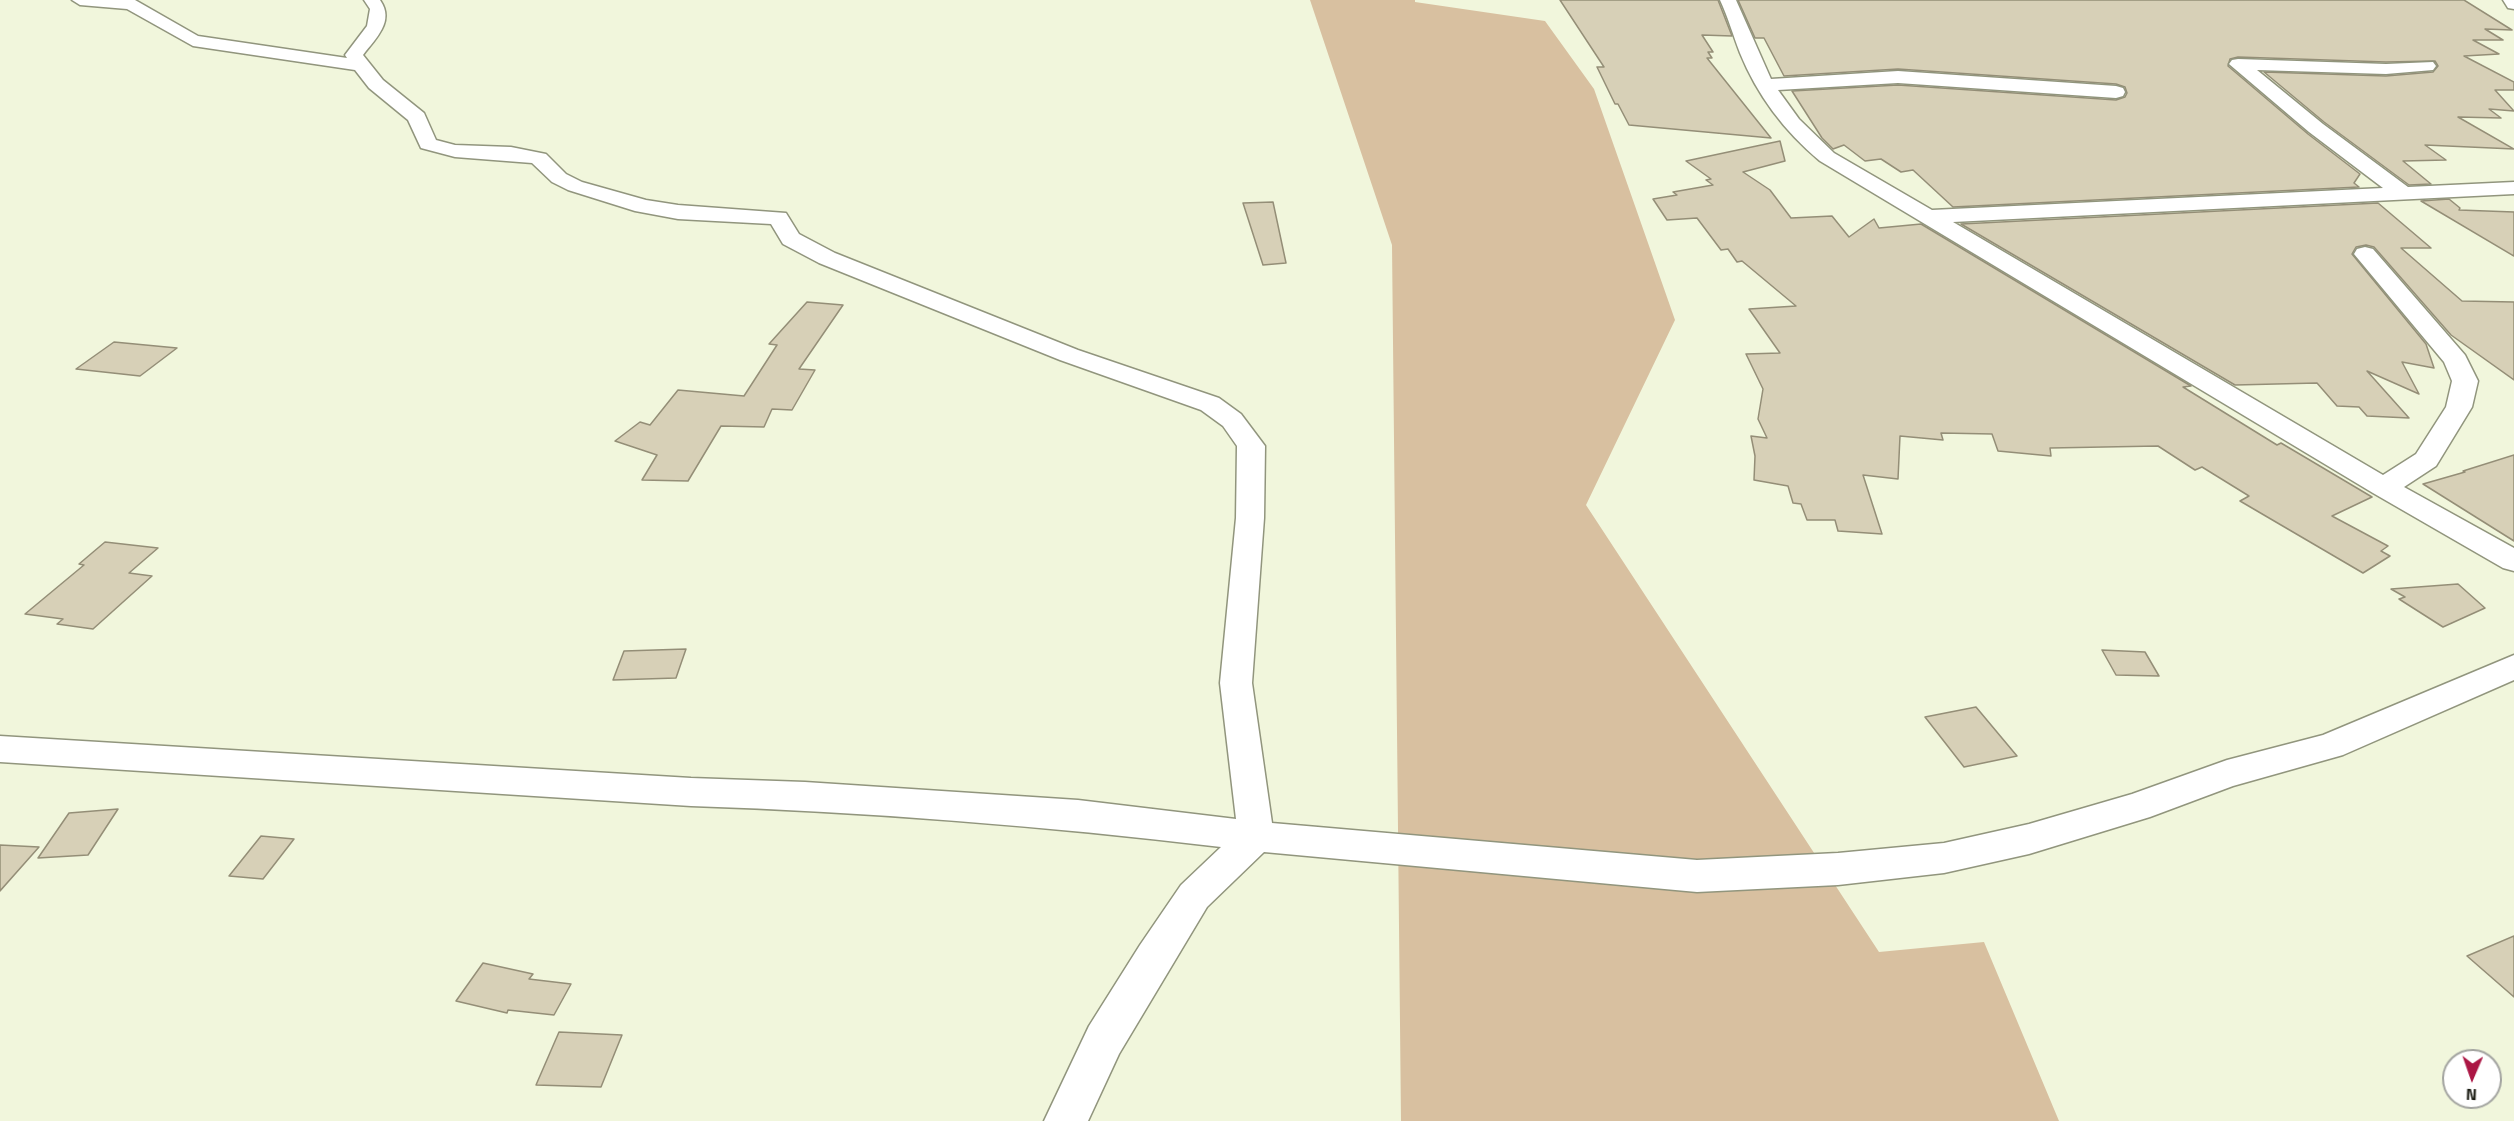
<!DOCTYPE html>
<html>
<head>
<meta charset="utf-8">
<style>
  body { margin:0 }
  #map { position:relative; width:2514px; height:1121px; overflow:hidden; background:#f1f6dc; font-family:"Titillium Web",sans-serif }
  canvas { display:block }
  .north { position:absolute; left:2442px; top:1049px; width:60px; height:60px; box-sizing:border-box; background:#fff; border:2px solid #a3a4a0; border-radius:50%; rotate:182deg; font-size:16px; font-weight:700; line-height:24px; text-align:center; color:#1a1b12 }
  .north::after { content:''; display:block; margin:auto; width:21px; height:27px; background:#ab1644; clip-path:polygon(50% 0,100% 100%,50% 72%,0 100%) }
</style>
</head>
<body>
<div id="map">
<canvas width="2514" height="1121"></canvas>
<div class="north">N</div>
</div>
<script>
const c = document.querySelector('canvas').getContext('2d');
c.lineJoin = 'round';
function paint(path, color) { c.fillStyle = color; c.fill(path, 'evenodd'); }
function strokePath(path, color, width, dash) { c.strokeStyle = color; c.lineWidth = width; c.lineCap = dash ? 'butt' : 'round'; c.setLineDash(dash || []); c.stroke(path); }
const green = new Path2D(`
  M1310,0H1415V2L1545,21L1594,89L1675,320L1586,505L1879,952L1984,942L2059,1121H1401L1392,245Z`);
const building = new Path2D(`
  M1560,0H1718L1732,36L1702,35L1713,52H1708L1712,58H1707L1771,138L1629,125L1618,104H1615L1597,67H1604Z
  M1738,0H2464L2512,30L2485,29L2503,40H2473L2499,54L2464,56L2514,82V90H2495L2514,111L2489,109L2501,118L2458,117L2514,149L2425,145L2446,160L2403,161L2431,184L2409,185L2324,122L2264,72L2386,76L2433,72L2438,66L2435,61L2386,62L2238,57L2230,59L2228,66L2308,134L2360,174L2354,183L2359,187L1953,207L1913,170L1901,172L1881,159L1865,161L1844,145L1833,149L1822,138L1792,91L1898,85L2116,100L2125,97L2127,93L2125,87L2116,84L1898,69L1784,76L1764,38H1755Z
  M1780,141L1785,161L1743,172L1770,190L1791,218L1832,216L1849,237L1874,219L1879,228L1921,224L2191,386L2183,387L2277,445L2281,443L2372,497L2332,516L2388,546L2381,551L2390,556L2363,573L2240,501L2249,496L2202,467L2195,470L2158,446L2050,448L2051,456L1998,451L1992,434L1941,433L1943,440L1900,436L1898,479L1863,475L1882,534L1838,531L1835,520H1807L1801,504L1793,503L1788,486L1754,480L1755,456L1751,436L1767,438L1758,419L1763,389L1746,354L1780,353L1749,309L1796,306L1742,261L1737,262L1728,249L1721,250L1697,218L1667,220L1653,199L1677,195L1673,192L1713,185L1706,180L1711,179L1686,161Z
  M2449,199L2460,208L2459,210L2514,212V256L2421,201Z
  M1273,202L1286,263L1263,265L1243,203Z
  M2378,203L2431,248H2401L2462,301L2514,302V380L2451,335L2374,247L2366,245L2356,247L2352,254L2426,344L2434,368L2402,362L2419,394L2367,371L2409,418L2367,416L2359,407L2337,406L2317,383L2235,385L1961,224Z
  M807,302L843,305L799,369L815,370L792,410L772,409L764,427L721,426L688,481L642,480L657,455L615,441L640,422L650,425L678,390L744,396L777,345L769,344Z
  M114,342L177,348L140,376L76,369Z
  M2514,455V541L2423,484L2465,472L2463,471Z
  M105,542L158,548L129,573L152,576L93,629L57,624L63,619L25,614L84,565L79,564Z
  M2458,584L2485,608L2443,627L2399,599L2405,597L2391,589Z
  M686,649L676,678L613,680L624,651Z
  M2102,650L2145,652L2159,676L2116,675Z
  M1976,707L2017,756L1964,767L1925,717Z
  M118,809L88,855L38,858L69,813Z
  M261,836L294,839L263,879L229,876Z
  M0,845L39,847L0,891Z
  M2514,936V997L2467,956Z
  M483,963L533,974L529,979L571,984L554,1015L508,1010L507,1013L456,1001Z
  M559,1032L622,1035L601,1087L536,1085Z`);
const street = new Path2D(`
  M72,0H135L198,36L347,58L345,55L367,26L370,9L364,0H380C395,21 376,38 363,55L383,80L424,113L436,140L455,145L511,147L546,154L566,174L582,182L646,200L678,205L786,213L799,234L835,253L1078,350L1219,398L1241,414L1265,446L1264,518L1252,683L1272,823L1697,860L1838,853L1944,843L2029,824L2132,794L2227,760L2323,735L2514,655V680L2343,755L2233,786L2150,817L2029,854L1944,873L1838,885L1697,892L1264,852L1207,907L1119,1054L1088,1121H1044L1089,1026L1140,945L1181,885L1221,847C1045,826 868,812 691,806L0,762V736L691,778L805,782L1078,800L1236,819L1220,683L1236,518L1237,446L1223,426L1201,410L1060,360L819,263L783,244L771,224L678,219L635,211L568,190L552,182L532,163L455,157L421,148L408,120L369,88L355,70L193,46L127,9L80,5Z
  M1720,0H1736L1771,79L1898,71L2116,86L2123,88L2125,92L2123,96L2116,98L1898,83L1778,90L1799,119L1834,153L1932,210L2383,188L2309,132L2229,64L2232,60L2238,59L2386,64L2433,62L2436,66L2433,70L2386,74L2257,70L2323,124L2408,187L2514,182V194L1953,222L2383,475L2416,454L2446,407L2452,381L2444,362L2354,254L2357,249L2365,247L2373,249L2465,355L2478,381L2472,407L2436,466L2404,487L2514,548V571L2503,568L2373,493L1820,161C1785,132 1757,95 1740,53C1733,35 1728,17 1720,0Z
  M2503,0H2514V9L2508,8Z`);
paint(green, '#d8c0a0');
paint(building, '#d7d0b7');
strokePath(building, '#948e77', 1.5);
strokePath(street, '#91957d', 3);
paint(street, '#fff');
</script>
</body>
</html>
